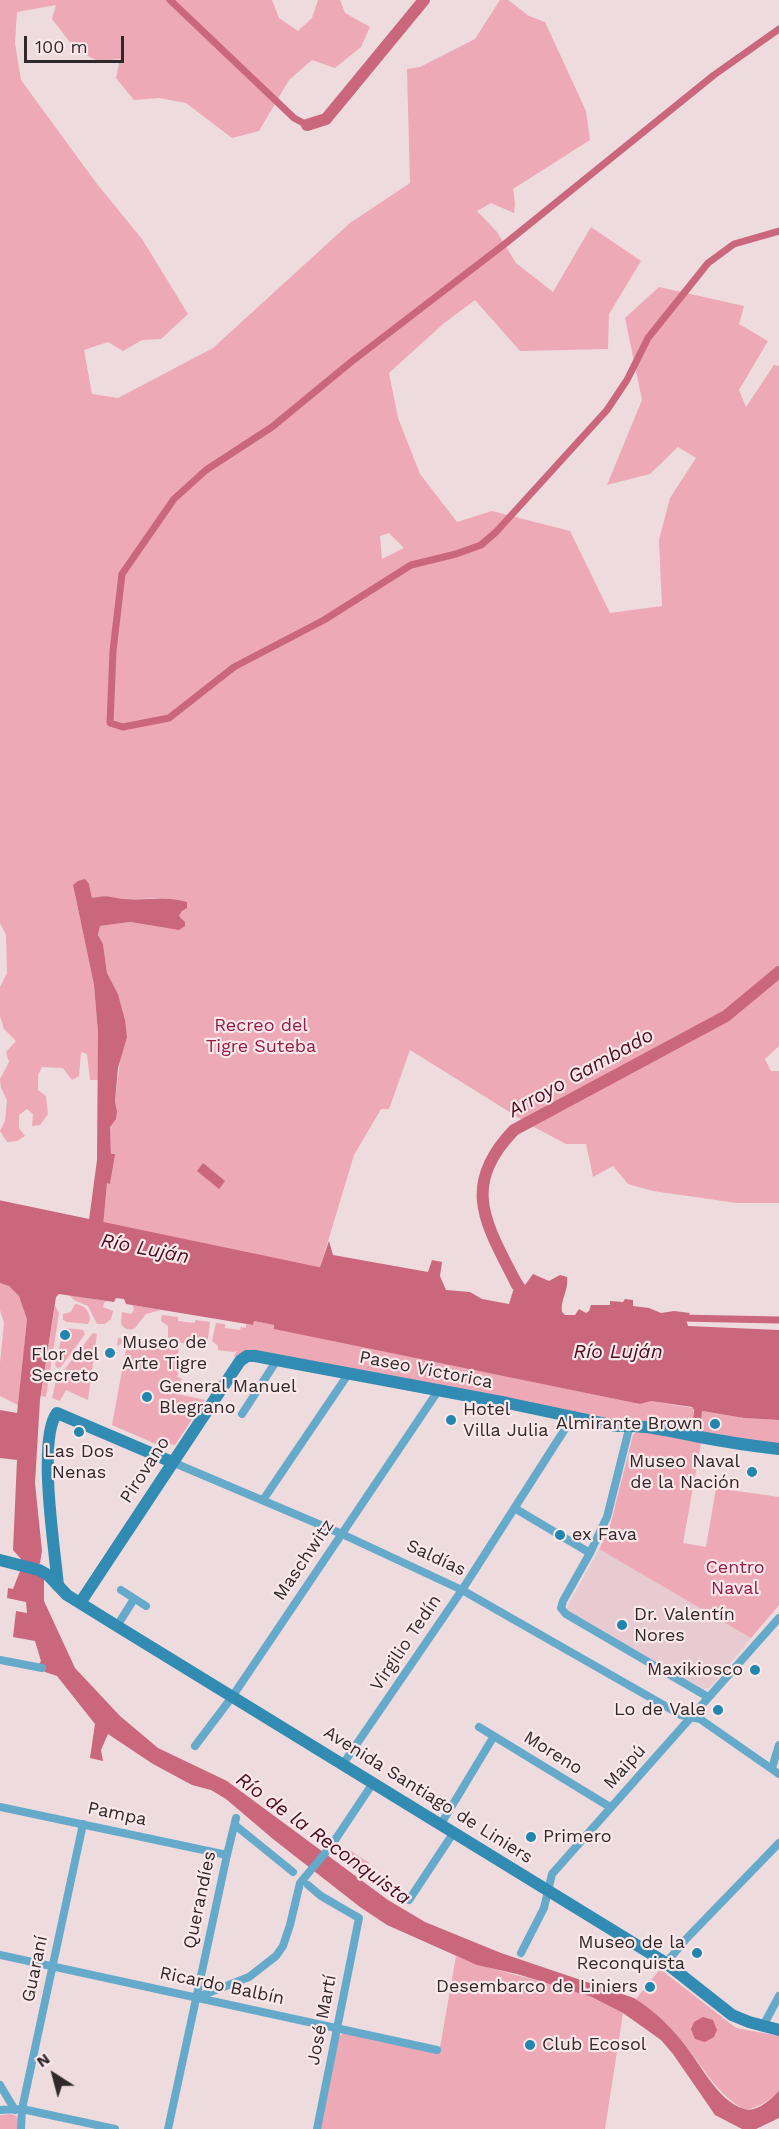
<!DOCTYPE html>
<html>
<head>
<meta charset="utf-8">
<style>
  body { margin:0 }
  #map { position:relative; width:779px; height:2129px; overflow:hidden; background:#eedbde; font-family:"Work Sans",sans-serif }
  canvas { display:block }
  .north { position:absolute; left:24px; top:2045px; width:60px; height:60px; -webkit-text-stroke:4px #fbe8eb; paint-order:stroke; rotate:324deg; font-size:16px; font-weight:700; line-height:24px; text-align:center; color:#30292b }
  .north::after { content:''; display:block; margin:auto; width:21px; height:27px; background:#30292b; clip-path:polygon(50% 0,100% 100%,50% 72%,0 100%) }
  .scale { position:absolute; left:24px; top:36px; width:100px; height:27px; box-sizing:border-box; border:3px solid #30292b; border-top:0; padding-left:8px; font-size:18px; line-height:21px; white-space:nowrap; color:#30292b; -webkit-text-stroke:4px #fbe8eb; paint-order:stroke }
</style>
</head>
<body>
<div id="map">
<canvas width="779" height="2129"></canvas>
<div class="north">N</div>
<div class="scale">100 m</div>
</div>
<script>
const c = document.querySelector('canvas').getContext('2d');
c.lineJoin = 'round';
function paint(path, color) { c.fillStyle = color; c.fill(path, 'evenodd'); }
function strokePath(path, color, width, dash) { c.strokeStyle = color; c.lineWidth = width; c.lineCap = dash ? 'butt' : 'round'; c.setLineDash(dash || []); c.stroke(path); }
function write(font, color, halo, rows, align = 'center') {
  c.font = font + ' "Work Sans",sans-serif'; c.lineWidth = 4.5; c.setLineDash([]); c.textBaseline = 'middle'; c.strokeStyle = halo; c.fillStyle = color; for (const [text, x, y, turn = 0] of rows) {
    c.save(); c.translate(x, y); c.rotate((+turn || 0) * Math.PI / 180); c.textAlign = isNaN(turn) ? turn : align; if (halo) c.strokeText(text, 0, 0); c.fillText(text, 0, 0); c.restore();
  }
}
const built = new Path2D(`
  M599,1549L751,1638L710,1688L703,1689L568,1611L567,1607Z`);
const green = new Path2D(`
  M0,0H272L279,18L298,31L312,18L318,0H340L345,13L370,27L361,47L335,68L312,60L289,80L259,131L232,138L186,103L159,98L134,100L116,78L120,59L98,61L76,50L52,19L56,5L17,12L15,43L21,80L97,184L142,239L188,314L161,339L142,340L123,351L108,342L84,350L92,394L118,398L213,348L350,223L410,183L407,69L420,67L475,39L500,0H508L529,16L545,22L586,111L590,140L513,189L515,203L514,213L491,203L477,211L497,232L516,263L553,292L591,227L641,261L609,314L608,349L520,351L475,300L443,324L389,373L398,418L420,474L457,522L492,511L570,531L610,613L662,606L659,540L670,498L696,458L678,447L650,474L607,485L642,400L625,318L659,287L744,306L739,324L768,341L739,390L746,407L774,365L779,366V1046L765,1059L771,1071H779V1203H737L653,1191L628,1184L613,1166L593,1177L586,1144H566L532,1126L410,1050L389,1109H381L354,1155L319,1271L256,1261L214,1249L150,1236L132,1235L103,1227L107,1183H110L114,1154H111C111,1146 110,1137 110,1129C112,1117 119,1117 115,1102L125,1020L118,994L107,973L103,944L98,935L100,926L130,922L166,928L185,922L179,916L187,903C166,895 146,900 125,899C109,898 110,894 92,898L89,884L73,885L94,985L98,1033V1080H90L87,1054L81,1052L79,1076L72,1080L63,1068L42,1067L38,1075V1090L46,1096L48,1114L40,1125L32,1126L33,1114L27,1109L19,1115V1128L25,1136L17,1141L7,1142L0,1131L5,1121L7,1100L1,1088L0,1079L9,1062L6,1052L16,1041L4,1029L0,1016V987L7,973L6,935L0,923ZM389,533L404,548L382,559L380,536Z
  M0,1283C17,1286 25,1303 27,1319L18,1405L0,1396V1363L4,1323L0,1310Z
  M69,1295L107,1301L104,1303L103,1307L113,1311L111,1319L105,1324H97L88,1306L74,1300Z
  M75,1304C84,1305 89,1310 90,1319L88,1324L67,1322L63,1320V1314L71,1312Z
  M55,1305L59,1313L46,1397L41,1396Z
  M132,1305L161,1310L146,1314L135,1328C130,1331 123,1329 121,1323L122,1312L130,1314L133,1312L134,1308Z
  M162,1315L178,1317V1321L194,1323L196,1320L210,1322L208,1340L200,1343L199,1346L171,1341L168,1337V1326L161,1321Z
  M254,1321L274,1325V1328L640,1404L651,1401L693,1408V1419L701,1420V1411L744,1418L779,1420V1445L616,1422L237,1357L234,1356L237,1351L233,1352L218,1350V1346L212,1341L216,1323L225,1324V1328L240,1330L241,1327L246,1328V1324L253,1325Z
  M66,1328L83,1330L85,1334L61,1367L57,1368L55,1365L61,1340L59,1339L61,1331Z
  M93,1333L97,1334L88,1400L66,1390L60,1401L52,1398L56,1380Z
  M118,1338L179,1348L177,1360L181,1361L177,1377L181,1378L178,1394L205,1400L175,1445L169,1444L165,1448L112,1425L126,1349L122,1348L123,1343L117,1346Z
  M639,1430L701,1443L683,1543L706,1547L716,1488L779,1497V1605L751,1638L599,1549L609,1530L633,1435Z
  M348,1849L369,1863L361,1875L340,1860Z
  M456,1956C499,1974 546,1980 590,1996C602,2000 613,2008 623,2013L605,2129H320L339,2036L344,2033L439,2053Z
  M660,1969L736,2028L779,2036V2091C768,2101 760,2107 745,2110C718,2095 705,2070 686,2046C672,2028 654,2011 636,1999Z
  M11,2114C19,2115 20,2122 20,2129H0V2115Z`);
const water = new Path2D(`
  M85,879L89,884L92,898C110,894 109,898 125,899C149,901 162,895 187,902V908L182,911L179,916L185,922V926L179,930L130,922L100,926L98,935L103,944L107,973L118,994L125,1020L127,1037L118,1068L115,1102L117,1111L116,1119L110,1127L111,1154H115L110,1184L107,1183L103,1227C154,1240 205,1247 256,1261L262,1259L316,1271L319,1270L329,1241L333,1255L428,1272L432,1260L442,1262L440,1276L446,1290L470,1292L482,1299L509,1304L514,1288L507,1272L517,1273L525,1285L533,1274L549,1281L560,1275L567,1277C569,1290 560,1300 562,1312L565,1315H575L579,1309L586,1313L589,1311L591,1305H610V1301L623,1302L625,1299L633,1300V1306L649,1308L661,1313L674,1311L690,1313L686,1320L688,1326L779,1330V1420L744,1418L702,1411L701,1420L693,1419L694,1410L692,1407L651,1401L640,1404L274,1329V1325L254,1321L253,1325L126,1304L124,1299L116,1298L114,1302L59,1294L56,1297L40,1400L35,1483L42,1551L40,1563L38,1565L44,1579V1601L75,1668L120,1716L158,1748L227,1781L388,1900L425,1922L501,1953L634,1998C654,2010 671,2027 685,2045C700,2064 719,2102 744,2109C757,2113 771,2099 779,2091V2118L756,2129H742L715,2115L673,2054L661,2040L623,2013L592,1997L517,1974L477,1965L387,1925L360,1907L273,1839L226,1799L211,1790L192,1785L153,1764L108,1734L101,1750L103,1761L90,1758L95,1724L57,1676L45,1672L39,1664L41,1661L35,1641L13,1637L16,1611L27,1613L26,1602L7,1598L8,1588L13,1589L20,1571L21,1559L13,1550L17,1460L0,1458V1410L17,1413L27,1319L19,1296L9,1286L0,1283V1202L34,1212L38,1209L53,1217L88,1224L89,1220L97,1160L98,1033L94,985L73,885L78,881Z
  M203,1163L225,1181L219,1189L197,1171Z
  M703,2017L713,2020L717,2030L714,2037L705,2042L695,2039L691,2029L694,2022Z`);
const canal = new Path2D(`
  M170,0L294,118L307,125
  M779,29L714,75L506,243L351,362L272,427L206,470L174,499L122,574L113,651L110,723L123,727L169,718L234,667L324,620L411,565L456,554L481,545L496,532L607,410L627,380L648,338L708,263L734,244L779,231
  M0,1204L325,1272
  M680,1318L779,1320`);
const river = new Path2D(`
  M307,125L326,119L424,0
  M517,1285C487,1225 459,1187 514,1130L726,1016L779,972`);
const street = new Path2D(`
  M242,1414L277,1360
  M630,1425L607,1517L590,1553L563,1601L561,1608L566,1614L708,1697
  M172,1462L342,1534L462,1590L681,1715L700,1719L779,1774
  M263,1500L349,1373
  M516,1509L590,1553
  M121,1590L146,1606
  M117,1626L134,1599
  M0,1660L42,1668
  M479,1727L610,1807
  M195,1746L232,1697L438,1391
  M343,1764L462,1590L572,1418
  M772,1768L779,1745
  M0,1807L227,1855
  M441,1824L494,1736
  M235,1825L293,1872
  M308,1885L321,1896L359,1918L317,2129
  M396,1892L409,1900L454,1832
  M521,1953L544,1908L552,1874L779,1618
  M0,1955L437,2050
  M666,1963L687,1938L779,1843
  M198,1997L249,1977L276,1956L283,1946L290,1925L300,1883L331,1846L373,1783
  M763,2026L779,1996
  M0,2085L15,2110
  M0,2110L22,2109L115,2129
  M21,2129L22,2109L83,1824
  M168,2129L227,1855L236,1818`);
const secondary = new Path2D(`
  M0,1560L39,1570L48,1575L67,1595L117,1626L666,1963L732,2015L749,2022L779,2030
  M58,1586C55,1551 37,1439 57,1413L172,1462
  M80,1603L240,1361L247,1356H255L507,1403L616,1426C644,1424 672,1432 700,1437C726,1442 753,1446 779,1449`);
const markers = [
  [65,1335,6,"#2086af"],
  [110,1353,6,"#2086af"],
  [147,1397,6,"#2086af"],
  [451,1420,6,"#2086af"],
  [715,1424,6,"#2086af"],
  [79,1432,6,"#2086af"],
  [752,1472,6,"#2086af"],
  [560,1535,6,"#2086af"],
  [622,1625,6,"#2086af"],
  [755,1670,6,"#2086af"],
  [718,1710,6,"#2086af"],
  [531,1837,6,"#2086af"],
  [697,1953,6,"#2086af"],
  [650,1987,6,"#2086af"],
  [530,2045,6,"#2086af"]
];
const parkNames = [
  ["Recreo del",261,1026],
  ["Tigre Suteba",261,1047],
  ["Centro",735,1568],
  ["Naval",735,1589]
];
const poiNames = [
  ["Museo de",122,1343],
  ["Arte Tigre",122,1364],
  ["Flor del",65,1355,"center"],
  ["Secreto",65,1376,"center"],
  ["General Manuel",159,1387],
  ["Blegrano",159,1408],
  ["Hotel",463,1410],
  ["Villa Julia",463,1431],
  ["Almirante Brown",703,1424,"right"],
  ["Las Dos",79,1452,"center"],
  ["Nenas",79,1473,"center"],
  ["Museo Naval",740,1462,"right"],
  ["de la Nación",740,1483,"right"],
  ["ex Fava",572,1535],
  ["Dr. Valentín",634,1615],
  ["Nores",634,1636],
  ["Maxikiosco",743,1670,"right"],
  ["Lo de Vale",706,1710,"right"],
  ["Primero",543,1837],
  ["Museo de la",685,1943,"right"],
  ["Reconquista",685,1964,"right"],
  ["Desembarco de Liniers",638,1987,"right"],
  ["Club Ecosol",542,2045]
];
const streetNames = [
  ["Paseo Victorica",426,1370,11],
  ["Pirovano",145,1470,-57],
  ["Saldías",436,1558,25],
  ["Maschwitz",304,1560,-56],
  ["Virgilio Tedín",406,1643,-56],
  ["Moreno",553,1753,32],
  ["Maipú",625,1767,-48],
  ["Avenida Santiago de Liniers",428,1795,32],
  ["Pampa",117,1814,12],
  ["Querandíes",200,1900,-78],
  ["Guaraní",35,1969,-78],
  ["Ricardo Balbín",222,1986,12],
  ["José Martí",322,2020,-79]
];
const waterNames = [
  ["Arroyo Gambado",581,1073,-29],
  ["Río Luján",145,1249,11],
  ["Río Luján",618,1352],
  ["Río de la Reconquista",323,1839,36]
];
paint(built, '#e7cbd0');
paint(green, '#eda9b5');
paint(water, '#ca677d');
strokePath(canal, '#ca677d', 7);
strokePath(river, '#ca677d', 12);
strokePath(street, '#66aacb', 8);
strokePath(secondary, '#318bb2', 12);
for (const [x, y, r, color] of markers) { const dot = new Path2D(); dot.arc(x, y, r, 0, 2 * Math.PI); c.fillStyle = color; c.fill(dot); strokePath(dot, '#fbe8eb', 2); }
write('18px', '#951b45', '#fbe8eb', parkNames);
write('18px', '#30292b', '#fbe8eb', poiNames, 'left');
write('18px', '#30292b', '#fbe8eb', streetNames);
write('italic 20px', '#4c0d21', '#fbe8eb', waterNames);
</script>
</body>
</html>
